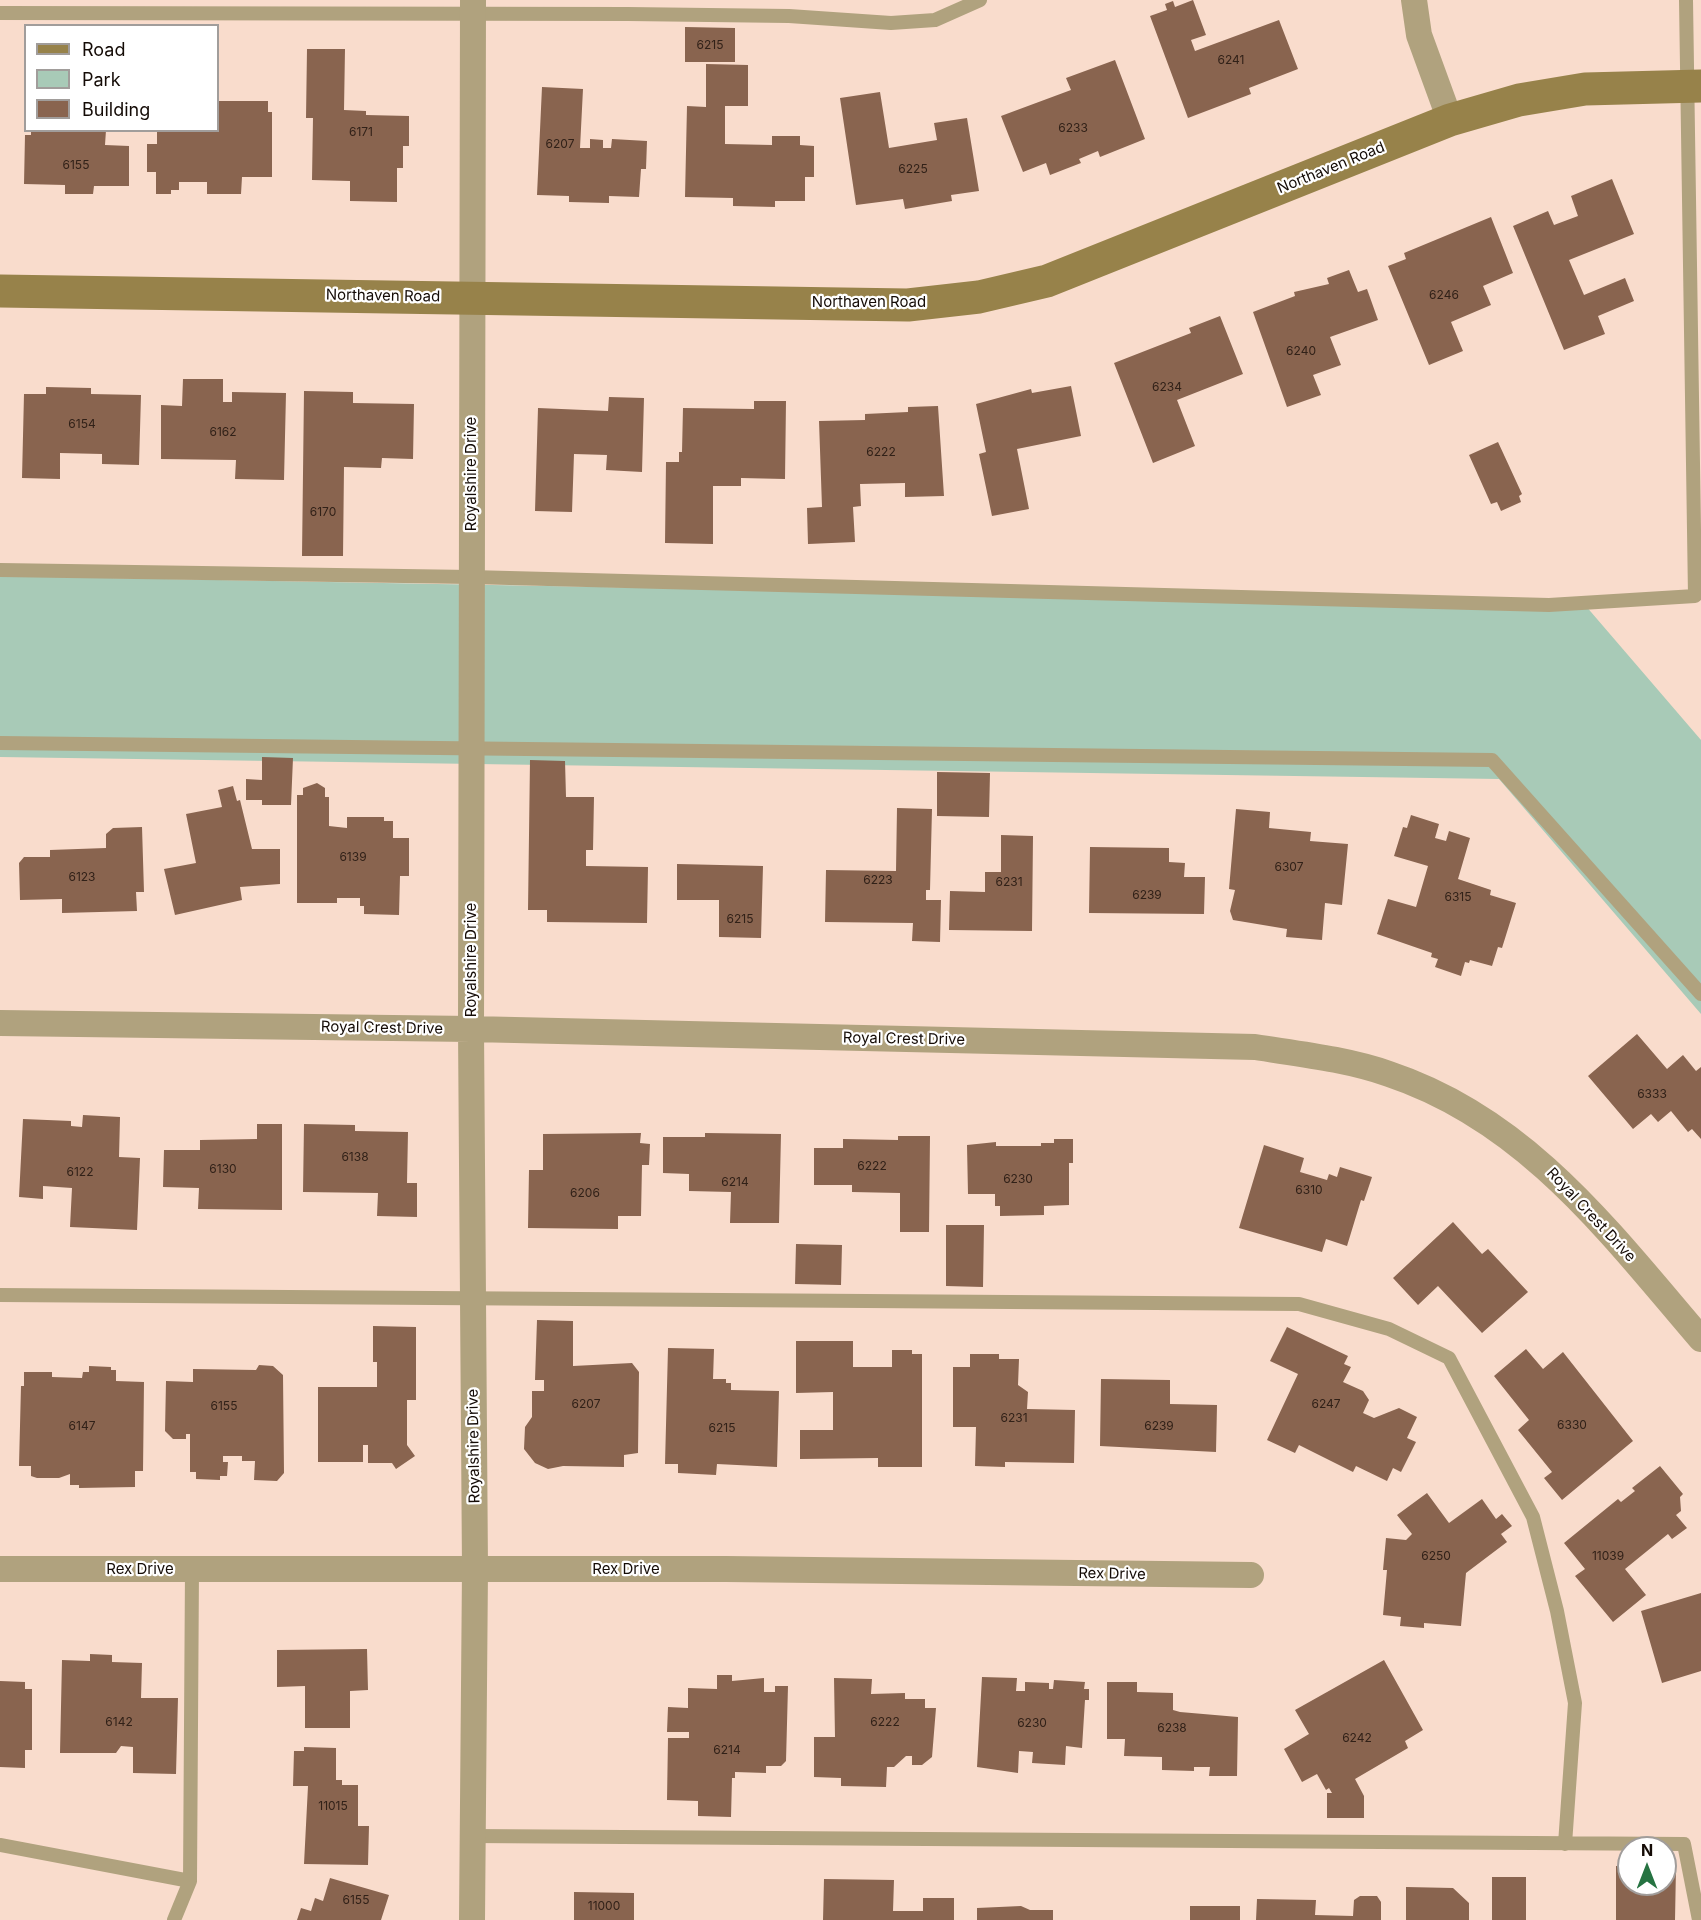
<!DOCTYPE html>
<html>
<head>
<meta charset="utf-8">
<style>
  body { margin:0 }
  #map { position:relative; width:1701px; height:1920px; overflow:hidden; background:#f9dccc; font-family:Inter,sans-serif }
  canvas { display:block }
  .legend { position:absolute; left:24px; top:24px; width:195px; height:108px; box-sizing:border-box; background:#fff; border:2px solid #a19d9b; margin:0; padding:8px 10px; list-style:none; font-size:18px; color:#140b06 }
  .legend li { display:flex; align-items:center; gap:12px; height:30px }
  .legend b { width:30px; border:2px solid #a19d9b }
  .north { position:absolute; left:1617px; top:1836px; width:60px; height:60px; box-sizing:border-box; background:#fff; border:2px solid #a19d9b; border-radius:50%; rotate:0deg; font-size:16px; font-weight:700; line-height:24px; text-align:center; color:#140b06 }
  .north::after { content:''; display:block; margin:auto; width:21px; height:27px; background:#267342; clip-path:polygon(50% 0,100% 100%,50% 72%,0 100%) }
</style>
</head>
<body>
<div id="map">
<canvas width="1701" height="1920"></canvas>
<ul class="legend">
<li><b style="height:8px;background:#97824a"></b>Road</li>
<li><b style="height:16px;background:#a8cab7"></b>Park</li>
<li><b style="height:16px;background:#89644f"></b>Building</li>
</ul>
<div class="north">N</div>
</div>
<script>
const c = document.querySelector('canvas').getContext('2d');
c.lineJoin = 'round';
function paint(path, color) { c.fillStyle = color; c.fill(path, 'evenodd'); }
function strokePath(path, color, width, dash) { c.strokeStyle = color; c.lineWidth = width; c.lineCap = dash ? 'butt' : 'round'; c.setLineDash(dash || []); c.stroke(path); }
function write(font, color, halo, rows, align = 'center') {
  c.font = font + ' Inter,sans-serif'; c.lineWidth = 4.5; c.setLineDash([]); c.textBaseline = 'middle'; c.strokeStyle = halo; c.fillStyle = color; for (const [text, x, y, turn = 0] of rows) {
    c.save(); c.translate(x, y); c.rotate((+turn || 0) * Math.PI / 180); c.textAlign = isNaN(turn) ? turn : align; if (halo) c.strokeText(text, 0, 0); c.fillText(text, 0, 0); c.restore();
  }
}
const green = new Path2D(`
  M0,576L1585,605L1701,740V1014L1499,779L0,757Z`);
const building = new Path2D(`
  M1193,0L1206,35L1191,40L1195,51L1279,20L1298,69L1249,88L1251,94L1188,118L1150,16L1167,10L1165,4L1173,1L1175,7Z
  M685,27L735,28V62H685Z
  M307,49H345L344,110L366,111V115L409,116V146H403V168H397V202L350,201V181L312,180L313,118H306Z
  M1115,60L1145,139L1100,157L1098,151L1079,159L1081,163L1050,175L1046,163L1023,172L1001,116L1071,90L1066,78Z
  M706,64L748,65V106H725V144L772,145V136H800V145L814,146V177H805V201H775V207L733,206V198L685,197L687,106L706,107Z
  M542,87L583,89L580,148H590V139L603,140V148H611L612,139L647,141L646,169H641L639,197L609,196V203L569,202V196L537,195Z
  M880,92L889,148L937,140L934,123L967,118L979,191L951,195L952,201L905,209L903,199L856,205L840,98Z
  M218,101H268V112H272V177H242L241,194H207V182H179V190H171V194H156V172H147V144H157V130H218Z
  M31,130H106L105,145L129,146V186H94L93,194H65V185L24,184L25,135H31Z
  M1612,179L1634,234L1569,260L1584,295L1625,278L1634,301L1598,316L1605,334L1564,350L1513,226L1548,211L1554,225L1578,216L1571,196Z
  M1491,217L1513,273L1483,286L1491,305L1451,322L1463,351L1429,365L1388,266L1406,259L1404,253Z
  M1349,270L1358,292L1367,289L1378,320L1330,337L1341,365L1313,375L1321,395L1287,407L1253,312L1295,296L1294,292L1329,284L1327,278Z
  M1220,316L1243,374L1177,400L1195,446L1153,463L1114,363L1191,333L1189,328Z
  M183,379H223V402H232V392L286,393L284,480L235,479L236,460L161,459V405L182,406Z
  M1071,386L1081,436L1017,449L1029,509L992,516L979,454L986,452L976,404L1031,389L1032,393Z
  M46,387L91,388V394L141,395L139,465L102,464V454L60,453V479L22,478L24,394H46Z
  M304,391L353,392V403L414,404L413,459L382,458L381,468L344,467L343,556H302Z
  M609,397L644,398L642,472L606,470L607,455L574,454L572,512L535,511L538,408L608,411Z
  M754,401H786L785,479L741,478V486H713V544L665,543L666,462H679V452H682L683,408L754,409Z
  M938,406L944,496L905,497V483L860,484L861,506L853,507L855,542L808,544L807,508L822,507L819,421L865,420V414L908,412V407Z
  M1498,442L1522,494L1519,496L1521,502L1501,511L1497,502L1491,504L1469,455Z
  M262,757L293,758L291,805H262V800H246V779L262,780Z
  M530,760L565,761L566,797H594L593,850H586V866L648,867L647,923L547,922V910H528Z
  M937,772L990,773L989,817L937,816Z
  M317,783L325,788V797H329V826L347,828V817H384V821H393V838H409V876H400L399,915L364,914V906H360V898H337V903H297V795H303V788Z
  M233,786L237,801L240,800L252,849H280V884L240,887L242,900L175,915L164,869L196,863L186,814L222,807L218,790Z
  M897,808L932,809L930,890H926V900H941L940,942L912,941L913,923L825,922L826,870L896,871Z
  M1236,809L1270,812L1269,828L1311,832L1310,841L1348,844L1342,905L1325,903L1322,940L1286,937L1287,929L1233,920L1230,911L1235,890L1229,889Z
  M1411,815L1439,824L1435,838L1446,841L1449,831L1470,838L1458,879L1491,890L1490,895L1516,903L1502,948L1498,947L1492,966L1470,960L1469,963L1465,962L1461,976L1435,967L1438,959L1431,957L1432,953L1377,934L1388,899L1416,907L1428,866L1394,856L1403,827L1407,828Z
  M142,827L144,892H136L137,911L62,913V899L20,900L19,863L24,857H50V850L106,848V834L113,828Z
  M1001,835L1033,836L1032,931L949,930L950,891L985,892V872H1001Z
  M1090,847L1169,848V862L1185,863L1184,877H1205L1204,914L1089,913Z
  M677,864L763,866L761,938L719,937V900H677Z
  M1637,1034L1667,1069L1683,1055L1696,1071L1701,1067V1139L1692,1129L1688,1132L1671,1111L1658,1122L1651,1114L1633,1129L1588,1076Z
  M83,1115L120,1117L119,1157L140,1158L137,1230L70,1227L72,1188L43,1186V1199L19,1197L23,1119L71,1121V1126L82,1127Z
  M257,1124H282V1210L198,1209L199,1188L163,1187L164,1150H200V1140L257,1139Z
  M304,1124L355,1125V1131L408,1132L407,1183H417V1217L377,1216L378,1193L303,1192Z
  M641,1133L640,1143L650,1144L649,1165H642L641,1216H618V1229L528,1228L529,1170H543V1134Z
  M705,1133L781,1134L779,1223H730L731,1192L689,1191V1174L663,1173V1137H705Z
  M898,1136H930L929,1232H900V1193L852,1192V1185H814V1148H843V1139L898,1140Z
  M1054,1139H1073V1163H1069V1205L1044,1206V1215L1000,1216V1206H995V1194H968L967,1145L996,1142V1146H1041V1143H1054Z
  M1264,1145L1304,1158L1300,1172L1327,1180L1329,1174L1337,1177L1340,1167L1372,1177L1364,1201L1361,1200L1347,1246L1326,1239L1322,1252L1239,1228Z
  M1453,1222L1482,1254L1488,1249L1528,1292L1482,1333L1438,1286L1418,1305L1393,1278Z
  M946,1225H984L983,1287L946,1286Z
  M796,1244L842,1245L841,1285L795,1284Z
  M537,1320L573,1321V1366L632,1363L639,1372L638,1453L624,1455V1467L563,1466L548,1469L535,1463L524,1449L525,1427L532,1417V1391H544V1380H535Z
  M373,1326L416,1327V1400H407V1445L415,1456L396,1469L392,1463H368V1445H363V1462H318V1387H377V1362H373Z
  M1287,1327L1348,1356L1344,1364L1351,1367L1343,1382L1363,1391L1369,1400L1363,1413L1374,1418L1399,1408L1417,1417L1407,1438L1416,1442L1401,1472L1393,1468L1387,1481L1356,1466L1353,1472L1299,1445L1295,1453L1267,1440L1298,1374L1270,1361Z
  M796,1341H853V1367H892V1350H912V1354H922V1467H878V1458L800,1459V1430H833V1392L796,1393Z
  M668,1348L714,1349L713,1379H726V1383H731V1390L779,1391L777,1467L717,1464L716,1475L678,1473V1464H665Z
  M1526,1349L1543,1369L1563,1352L1633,1441L1562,1500L1544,1478L1552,1472L1518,1430L1529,1420L1494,1376Z
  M970,1354H999V1359H1019L1018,1385L1028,1392L1027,1409L1075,1410L1074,1463L1005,1462V1467L975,1466L976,1427H953V1367H970Z
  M259,1365L273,1366L283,1375L284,1473L277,1481L254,1480L255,1461H242V1456H223V1462H228L227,1476H220V1480L196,1479V1472H190V1434H186V1439H173L165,1431L166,1381L193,1382V1369L256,1370Z
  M89,1366L111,1367V1370H116V1381L144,1382L143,1471H135V1487L79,1488V1485H70V1474L59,1478H37L31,1476V1466H19L21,1386H24V1372H52V1377L82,1378L83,1372H89Z
  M1101,1379L1170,1380V1404L1217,1405L1216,1452L1100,1446Z
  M1660,1466L1683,1494L1680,1497L1681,1511L1676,1515L1687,1528L1672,1539L1668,1534L1625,1569L1646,1595L1613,1622L1575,1576L1585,1569L1564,1543L1618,1499L1621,1502L1635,1491L1632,1488Z
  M1427,1493L1449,1523L1482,1499L1496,1519L1502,1514L1512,1526L1501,1534L1507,1542L1466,1573L1461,1626L1424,1623V1628L1400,1626L1401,1617L1383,1615L1387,1570H1383L1386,1538L1406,1540L1412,1534L1397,1515Z
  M1701,1593V1671L1662,1683L1641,1611Z
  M367,1649L368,1690L350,1691V1728H305V1686L277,1687V1650Z
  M90,1654L112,1655V1662L142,1663L141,1698H178L176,1774L133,1773V1747L121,1746L116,1753H60L62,1660L90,1661Z
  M1384,1660L1423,1730L1405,1741L1408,1748L1355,1779L1364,1796V1818H1327V1793H1332L1329,1788L1326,1790L1317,1774L1302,1782L1284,1749L1309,1734L1295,1710Z
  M717,1675H732V1681L764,1678V1692H775V1686H788L786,1761L781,1766H766V1773L735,1772V1778H732L731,1817L698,1816V1801L667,1800L668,1738H689V1732H667L668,1707L688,1708V1688L717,1689Z
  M982,1677L1017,1678L1016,1691H1025V1682L1049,1683V1689H1053L1054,1680L1085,1682L1084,1689H1089V1700H1085L1082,1748L1066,1746L1065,1765L1032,1763L1033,1752L1019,1751L1018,1773L977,1767Z
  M834,1678L872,1679L871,1694L905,1693V1699H925V1708H936L932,1757L922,1765H912V1756H906L894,1767H887L886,1787L841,1786V1778L814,1777V1737H835Z
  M0,1681L25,1682V1689H32V1750H25V1768L0,1767Z
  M1107,1682H1137V1692L1173,1693V1710L1180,1712L1238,1717L1237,1776H1209L1210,1767H1194V1771L1162,1770V1757L1124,1756L1125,1739H1107Z
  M304,1747L336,1748V1780H342V1785H358V1826H369L368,1865L304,1864L308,1786H293L294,1751H304Z
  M1616,1866H1629V1884H1665V1867H1676L1675,1920H1616Z
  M1492,1877H1526V1920H1492Z
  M330,1878L389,1895L381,1920H297L301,1908L311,1911L315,1898L323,1901Z
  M824,1879L894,1880L893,1911H923V1898H954V1920H823Z
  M1406,1887L1453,1888L1469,1903V1920H1406Z
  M574,1892L634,1893V1920H574Z
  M1360,1896H1377L1381,1902V1920H1256L1257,1899L1316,1900L1315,1915L1353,1916L1354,1900Z
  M1021,1906L1030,1910H1053V1920H977V1908Z
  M1190,1906H1240V1920H1190Z`);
const lane = new Path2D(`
  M0,13L628,14L789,16L891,23L935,20L980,0
  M0,570L471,577L1549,605L1695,596L1686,0
  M0,743L1492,760L1701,994
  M0,1295L1299,1304L1389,1329L1449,1358L1533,1517L1557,1611L1575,1703L1565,1844
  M472,1836L1684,1844L1699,1920
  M0,1845L190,1881
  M174,1920L190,1881L192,1569`);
const street = new Path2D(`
  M1414,0L1419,35L1450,120
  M0,1023L471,1029L1255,1047C1299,1054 1346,1059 1389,1074C1527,1120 1610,1233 1701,1339
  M0,1569H726L1251,1575
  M472,1920L475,1569L471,1029L473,0`);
const secondary = new Path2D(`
  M0,291L908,305L979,297L1047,281L1450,120L1519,100L1585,89L1701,86`);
const numberNames = [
  ["6215",710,45],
  ["6241",1231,60],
  ["6233",1073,128],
  ["6171",361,132],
  ["6207",560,144],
  ["6155",76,165],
  ["6225",913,169],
  ["6246",1444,295],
  ["6240",1301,351],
  ["6234",1167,387],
  ["6154",82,424],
  ["6162",223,432],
  ["6222",881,452],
  ["6170",323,512],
  ["6139",353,857],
  ["6307",1289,867],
  ["6123",82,877],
  ["6223",878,880],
  ["6231",1009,882],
  ["6239",1147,895],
  ["6315",1458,897],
  ["6215",740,919],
  ["6333",1652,1094],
  ["6138",355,1157],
  ["6222",872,1166],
  ["6130",223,1169],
  ["6122",80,1172],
  ["6230",1018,1179],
  ["6214",735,1182],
  ["6310",1309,1190],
  ["6206",585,1193],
  ["6207",586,1404],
  ["6247",1326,1404],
  ["6155",224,1406],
  ["6231",1014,1418],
  ["6330",1572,1425],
  ["6147",82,1426],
  ["6239",1159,1426],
  ["6215",722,1428],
  ["6250",1436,1556],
  ["11039",1608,1556],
  ["6142",119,1722],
  ["6222",885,1722],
  ["6230",1032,1723],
  ["6238",1172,1728],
  ["6242",1357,1738],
  ["6214",727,1750],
  ["11015",333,1806],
  ["6155",356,1900],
  ["11000",604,1906]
];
const streetNames = [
  ["Northaven Road",1331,168,-22],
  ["Northaven Road",383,296,1],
  ["Northaven Road",869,302],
  ["Royalshire Drive",471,474,-90],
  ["Royalshire Drive",471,960,-90],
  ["Royal Crest Drive",382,1028,1],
  ["Royal Crest Drive",904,1039,1],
  ["Royal Crest Drive",1591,1215,47],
  ["Royalshire Drive",474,1446,-91],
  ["Rex Drive",140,1569],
  ["Rex Drive",626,1569],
  ["Rex Drive",1112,1574,1]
];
paint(green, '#a8cab7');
paint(building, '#89644f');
strokePath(lane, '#b0a27e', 14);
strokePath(street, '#b0a27e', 26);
strokePath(secondary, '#97824a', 33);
write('12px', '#312118', null, numberNames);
write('15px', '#140b06', '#fff', streetNames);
</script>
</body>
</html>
